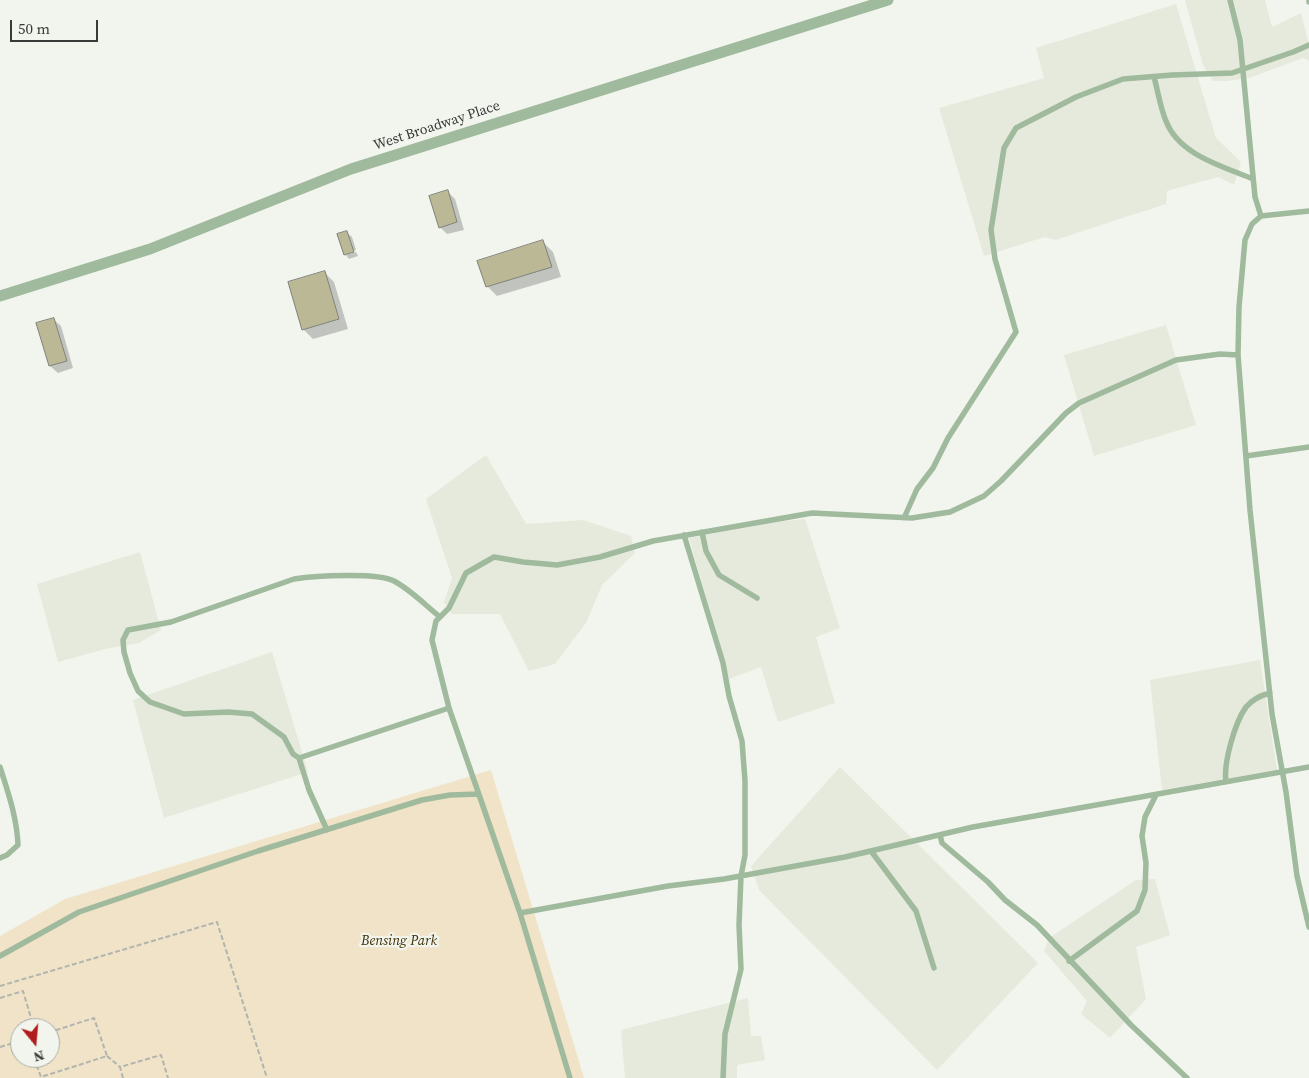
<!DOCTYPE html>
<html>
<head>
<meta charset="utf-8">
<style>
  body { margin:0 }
  #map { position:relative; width:1309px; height:1078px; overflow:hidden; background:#f2f5ee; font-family:"Source Serif 4",serif }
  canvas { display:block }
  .north { position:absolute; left:10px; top:1018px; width:50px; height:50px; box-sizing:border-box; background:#f2f5ee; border:1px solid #a8aaa5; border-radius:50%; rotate:163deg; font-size:14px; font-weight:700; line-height:20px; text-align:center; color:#393a38 }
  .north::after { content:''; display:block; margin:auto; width:18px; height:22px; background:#af1e1c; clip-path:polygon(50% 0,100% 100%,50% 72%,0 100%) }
  .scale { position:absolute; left:10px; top:20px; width:88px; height:22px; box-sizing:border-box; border:2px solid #393a38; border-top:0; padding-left:6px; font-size:15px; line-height:18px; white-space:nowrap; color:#393a38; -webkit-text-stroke:4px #f2f5ee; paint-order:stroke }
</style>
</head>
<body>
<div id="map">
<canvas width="1309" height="1078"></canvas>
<div class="north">N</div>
<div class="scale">50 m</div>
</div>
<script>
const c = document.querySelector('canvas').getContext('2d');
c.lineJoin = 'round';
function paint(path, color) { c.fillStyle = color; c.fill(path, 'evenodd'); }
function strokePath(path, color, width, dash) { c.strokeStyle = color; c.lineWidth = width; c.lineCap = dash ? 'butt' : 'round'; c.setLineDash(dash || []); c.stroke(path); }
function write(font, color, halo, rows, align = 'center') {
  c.font = font + ' "Source Serif 4",serif'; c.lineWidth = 4.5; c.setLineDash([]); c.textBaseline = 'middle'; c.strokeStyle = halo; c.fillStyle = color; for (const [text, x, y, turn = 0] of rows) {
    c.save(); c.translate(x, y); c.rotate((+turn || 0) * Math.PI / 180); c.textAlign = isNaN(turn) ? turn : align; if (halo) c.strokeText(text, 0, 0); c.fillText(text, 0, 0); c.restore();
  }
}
const built = new Path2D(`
  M1185,0H1265L1272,27L1301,13L1309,44V61L1303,58L1249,78L1227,81H1213L1203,65Z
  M1176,4L1216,138L1241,162L1234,185L1218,177L1167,191L1166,204L1055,240L1045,237L984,256L939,108L1044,78L1036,48Z
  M1166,325L1196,425L1094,456L1064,355Z
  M486,455L526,524L583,520L631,536L635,553L602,585L586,623L555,664L529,671L500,614H452L444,602L452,578L426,499Z
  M805,519L840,628L816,637L835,703L778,722L761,667L729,679L689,538L783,521Z
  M140,552L161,630L139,643L105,649L58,662L37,584Z
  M272,652L308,772L164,818L133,700Z
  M1260,660L1277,770L1162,790L1150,680Z
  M840,767L1038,963L937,1070L759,890L751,866Z
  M1155,879L1170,935L1136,947L1146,999L1110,1038L1081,1014L1087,1001L1044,951L1049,938L1136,880Z
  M748,998L751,1036H761L765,1060L737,1065V1078H625L621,1030Z`);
const green = new Path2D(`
  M491,770L584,1078H0V936L65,899ZM20,1028H50V1058H20Z`);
const shadow = new Path2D(`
  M448,192L455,199L464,230L447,234L440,227Z
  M347,233L352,237L356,250L346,253V255L345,254Z
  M543,242L553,252L561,277L497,296L487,286Z
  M356,252L358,256L349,259L346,255Z
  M324,272L334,282L348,329L313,339L303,329Z
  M53,319L61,326L73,368L58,373L50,366L38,324Z`);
const building = new Path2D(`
  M448,190L457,222L439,228L429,196Z
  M347,231L354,252L344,255L337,234Z
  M543,240L552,267L486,287L477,261Z
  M325,271L339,319L302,330L288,282Z
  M54,318L67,361L49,366L36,323Z`);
const path = new Path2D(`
  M0,986L217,922L267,1078
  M0,998L23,991L34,1028
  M0,1047L20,1041
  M107,1056L120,1067
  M34,1058L41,1077L107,1056L94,1018L50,1032
  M123,1078L120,1067L161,1055L168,1078`);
const lane = new Path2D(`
  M1230,0L1240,40L1255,197L1261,216
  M1309,0V2
  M1154,77C1158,91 1160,107 1166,121C1179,155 1222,166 1253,179
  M1309,211L1261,216L1252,224L1245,240L1239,307L1238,355L1250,510L1272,714L1286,792L1297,876L1309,927
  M1246,456L1309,447
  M904,518L917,489L933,468L948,438L1016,332L995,259L991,230L1004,148L1016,128L1076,97L1123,79L1172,75L1232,73L1293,52L1309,45
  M702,532L706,551L719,575L757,598
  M684,535L723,663L729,696L742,741L745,781V855L741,876L739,925L741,969L725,1034L723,1078
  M440,617C425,605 411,590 394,581C377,572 314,576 294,579L171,622L128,630L123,640L124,652L130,673L138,691L150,702L184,714L228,712L252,714L284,737L293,754L299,758L449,708
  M299,758L309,790L327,830
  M0,767C8,792 17,818 18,845L7,855L0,858
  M1226,782C1223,764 1235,722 1246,707C1252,700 1262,695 1270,693
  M940,835L942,843L988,882L1005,900L1037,925L1131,1025L1187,1078
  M871,851L916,911L934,968
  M520,913L668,886L724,879L845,857L973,827L1309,767
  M0,956L79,912L258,851L422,800L450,795L478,794
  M1069,961L1137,911L1145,890L1146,863L1142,836L1145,817L1156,795
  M570,1078L520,913L449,708L432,640L436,621L449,608L466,573L494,557L523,562L557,565L600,557L653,541L812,513L912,518L950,512L984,496L1001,481L1066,413L1079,403L1176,360L1220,354L1238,355`);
const street = new Path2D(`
  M0,296L150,249L351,169L888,0`);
const streetNames = [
  ["West Broadway Place",437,126,-18]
];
const parkNames = [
  ["Bensing Park",399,941]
];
paint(built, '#e5eadc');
paint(green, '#f1e3c7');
paint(shadow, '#0003');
paint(building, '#bab895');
strokePath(building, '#81817b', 1);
strokePath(path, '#b1b4af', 2, [5, 2.5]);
strokePath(lane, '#a0ba9d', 5.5);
strokePath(street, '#a0ba9d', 11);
write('14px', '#393a38', '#f2f5ee', streetNames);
write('italic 14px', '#413004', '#f2f5ee', parkNames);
</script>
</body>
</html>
